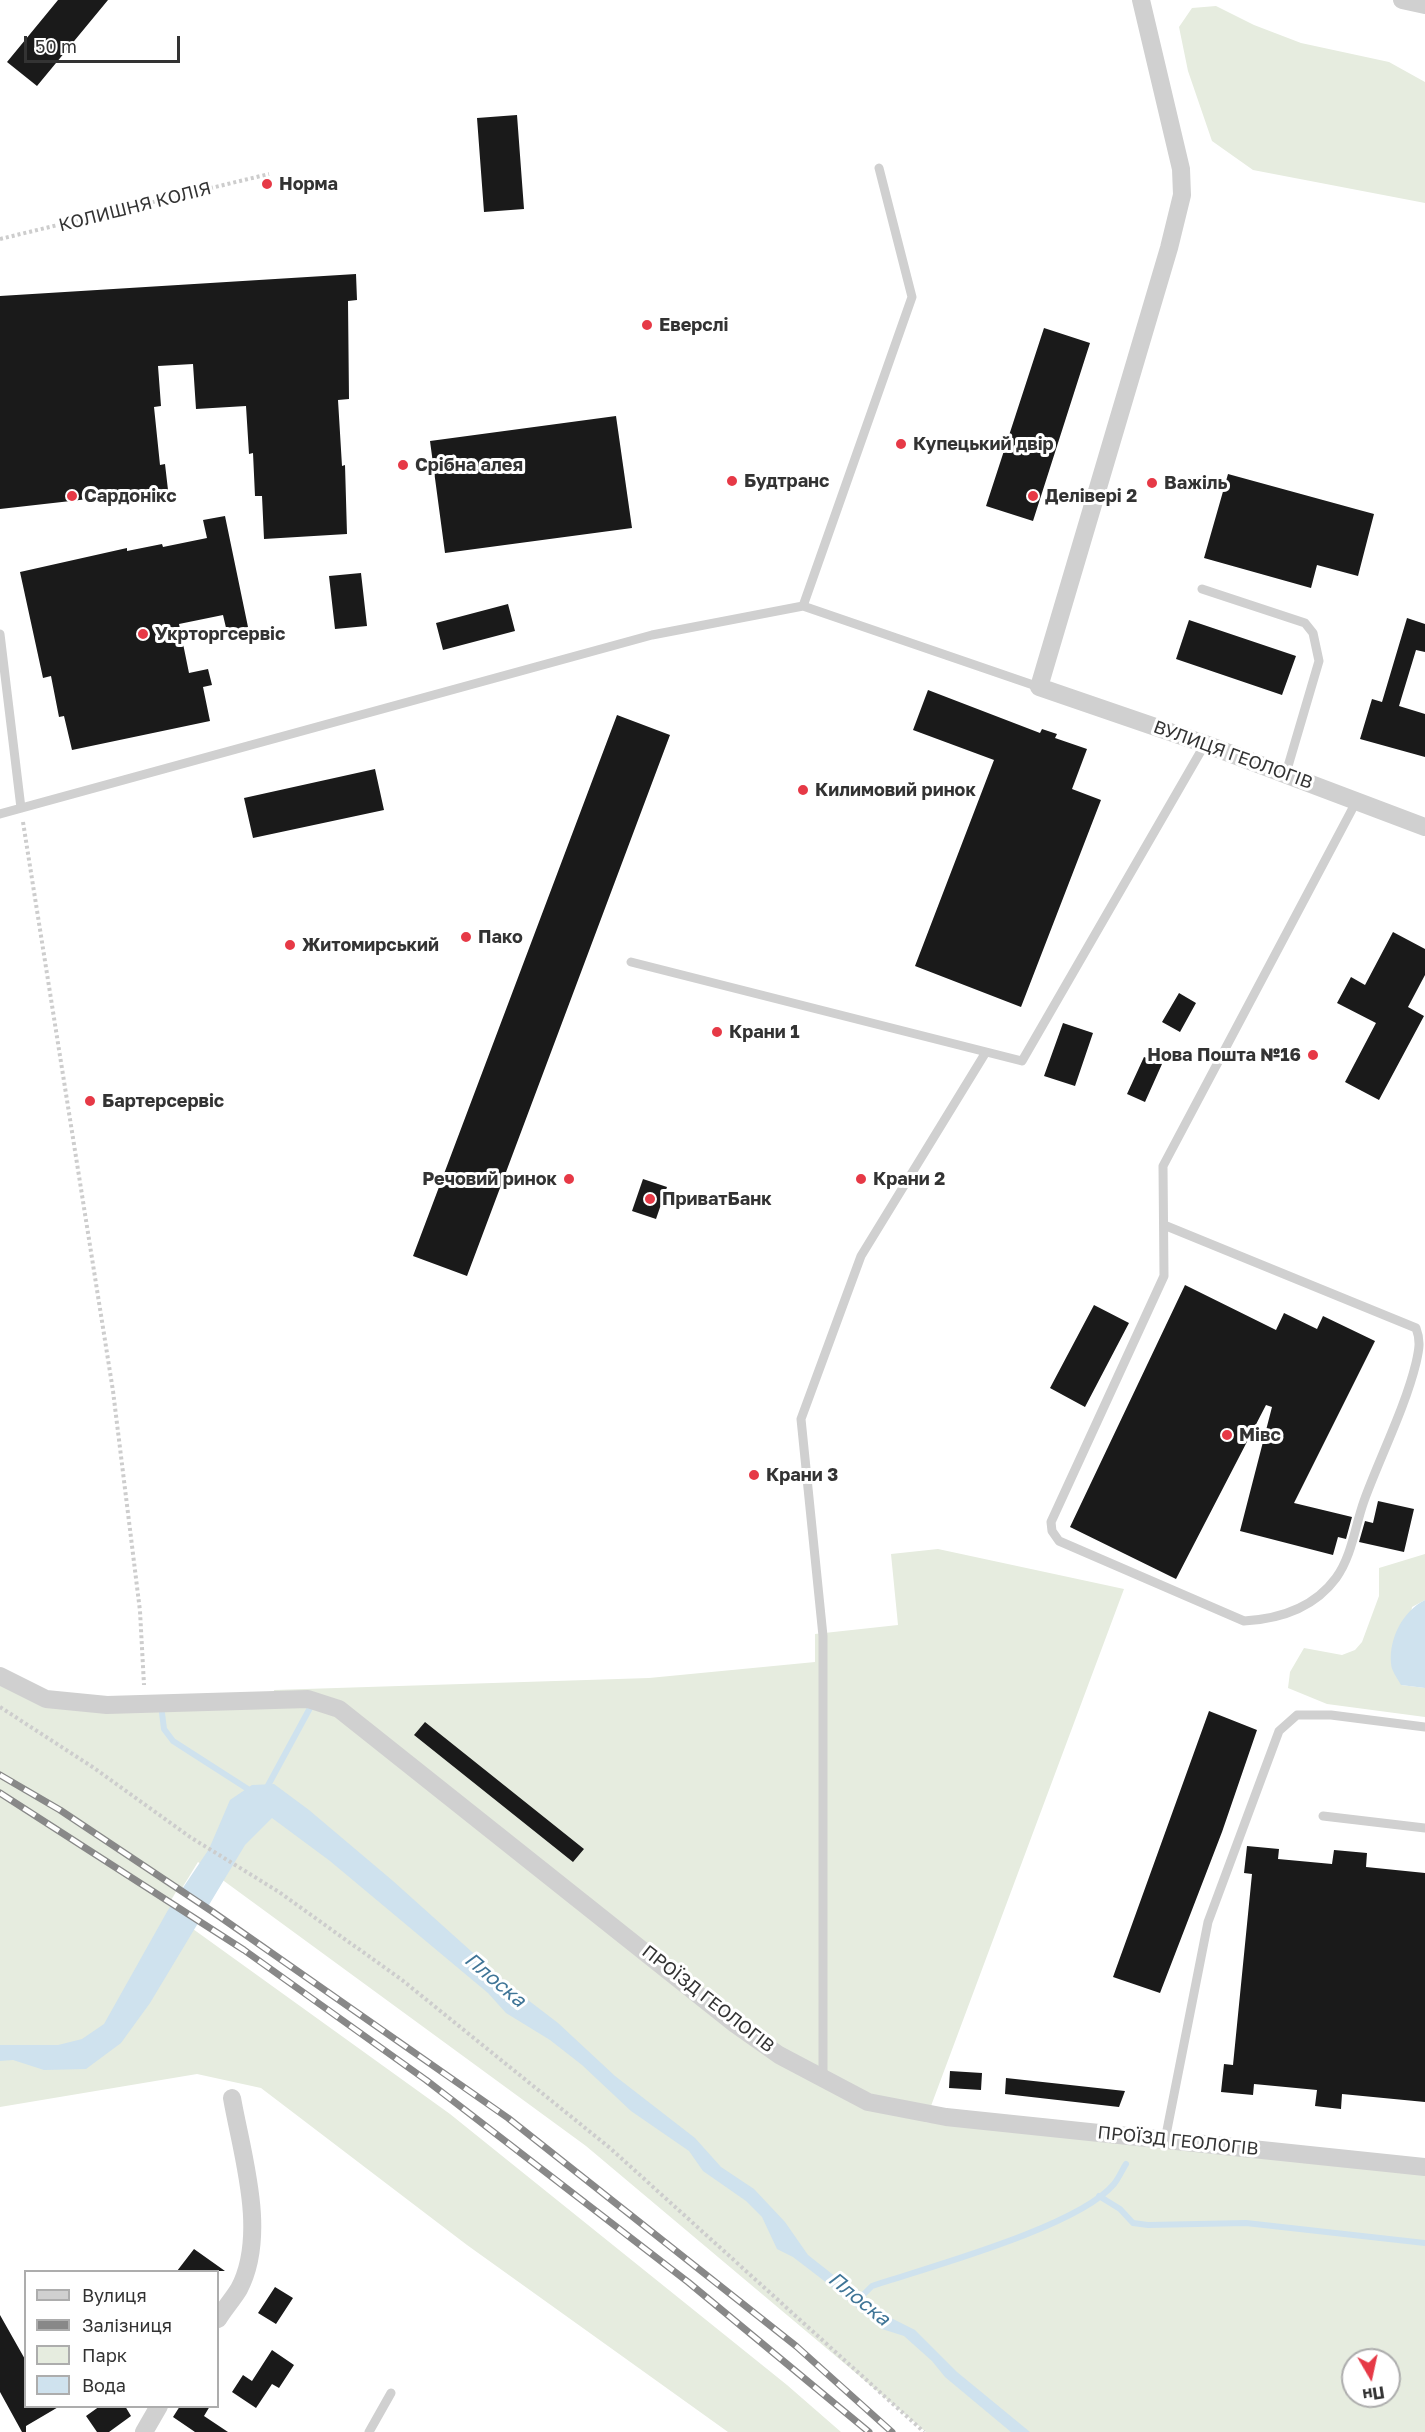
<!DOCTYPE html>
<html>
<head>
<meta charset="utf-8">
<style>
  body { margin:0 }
  #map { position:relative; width:1425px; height:2432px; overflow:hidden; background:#fff; font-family:"Golos Text",sans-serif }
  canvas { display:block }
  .legend { position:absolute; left:24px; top:2270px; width:195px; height:138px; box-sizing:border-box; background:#fff; border:2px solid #adadad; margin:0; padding:8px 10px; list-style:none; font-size:18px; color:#333 }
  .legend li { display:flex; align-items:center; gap:12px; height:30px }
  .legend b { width:30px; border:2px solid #adadad }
  .north { position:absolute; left:1341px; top:2348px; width:60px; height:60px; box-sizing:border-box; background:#fff; border:2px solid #adadad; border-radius:50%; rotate:171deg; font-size:16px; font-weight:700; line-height:24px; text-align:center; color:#333 }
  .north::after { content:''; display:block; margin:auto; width:21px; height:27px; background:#e63946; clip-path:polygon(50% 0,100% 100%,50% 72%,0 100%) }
  .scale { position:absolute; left:24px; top:36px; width:156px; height:27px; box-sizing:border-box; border:3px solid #333; border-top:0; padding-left:8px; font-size:18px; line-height:21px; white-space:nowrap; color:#333; -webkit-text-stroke:4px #fff; paint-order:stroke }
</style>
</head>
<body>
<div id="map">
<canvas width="1425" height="2432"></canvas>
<ul class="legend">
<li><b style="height:8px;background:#d0d0d0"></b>Вулиця</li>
<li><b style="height:8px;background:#888"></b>Залізниця</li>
<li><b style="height:16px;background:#e6ecdf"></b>Парк</li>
<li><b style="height:16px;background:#cfe2ee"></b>Вода</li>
</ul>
<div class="north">Пн</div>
<div class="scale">50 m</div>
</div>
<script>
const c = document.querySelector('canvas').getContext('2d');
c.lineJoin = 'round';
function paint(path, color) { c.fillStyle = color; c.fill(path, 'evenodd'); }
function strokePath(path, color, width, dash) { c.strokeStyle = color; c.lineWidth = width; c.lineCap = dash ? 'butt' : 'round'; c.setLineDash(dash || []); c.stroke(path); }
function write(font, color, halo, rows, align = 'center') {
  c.font = font + ' "Golos Text",sans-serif'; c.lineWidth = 6; c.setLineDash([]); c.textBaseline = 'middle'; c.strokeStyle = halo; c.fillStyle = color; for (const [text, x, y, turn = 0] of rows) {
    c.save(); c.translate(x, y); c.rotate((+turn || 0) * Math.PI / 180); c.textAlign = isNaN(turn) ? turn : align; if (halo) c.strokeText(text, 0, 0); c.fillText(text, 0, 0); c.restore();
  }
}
const green = new Path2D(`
  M1216,6L1254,25L1301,43L1389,62L1425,82V203L1253,170L1212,141L1188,71L1179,27L1192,8Z
  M938,1549L1124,1589L925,2122L1425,2173V2432H926L586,2146L198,1862L168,1911L450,2114L787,2385L841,2432H728L467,2245L261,2088L197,2074L0,2107V1676L46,1699L274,1700V1690L649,1678L815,1662V1634L898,1625L891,1554ZM1353,2360H1389V2396H1353Z
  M1425,1554V1600L1412,1607L1401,1685L1425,1688V1717L1327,1704L1288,1688L1290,1672L1304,1648L1342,1655L1355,1650L1362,1642L1379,1596V1568Z`);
const water = new Path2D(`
  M1425,1600V1688L1401,1685C1397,1678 1391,1670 1391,1663C1389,1638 1403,1611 1425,1600Z
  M274,1784L309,1810L393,1881L511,1987L558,2023L615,2076L695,2138L721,2167L754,2189L785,2222L808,2255L883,2314L915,2330L957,2372L1030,2432H1011L945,2377L932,2361L904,2336L882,2329L823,2280L793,2257L777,2249L762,2217L746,2201L703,2171L689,2151L631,2111L582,2065L550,2040L506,2013L488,1993L330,1861L272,1818L245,1845L150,2003L121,2043L86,2069L44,2070L13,2060L0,2061V2045H58L82,2039L104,2024L168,1910L209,1849L230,1800L252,1785Z`);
const pier = new Path2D(`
  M177,1890L208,1909L200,1922L170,1902Z`);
const stream = new Path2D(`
  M162,1713L164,1729L173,1741L254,1793
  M265,1791L310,1708
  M1099,2196L1120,2209L1133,2223L1148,2225L1246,2223L1425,2243
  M862,2296L872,2286C929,2267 1078,2227 1114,2184C1119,2178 1122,2170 1126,2164`);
const building = new Path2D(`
  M58,0H108L37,86L7,62Z
  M517,115L524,209L484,212L477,118Z
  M356,274L357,300L348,301L349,399L338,400L342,466L345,465L347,534L264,539L262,496H255L253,453L249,454L246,406L196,409L193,364L158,366L161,406L154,407L160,465L165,464L168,490L0,509V296Z
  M1044,328L1090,343L1033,521L986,506Z
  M616,416L632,528L445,553L430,441Z
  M1228,474L1374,514L1358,576L1317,565L1311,588L1204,558Z
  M225,516L248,627L227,632L223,615L179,624L189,673L208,669L212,685L203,687L210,721L72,750L64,716L59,717L51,676L43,678L20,572L127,548V551L162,544L163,547L207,538L203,520Z
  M361,573L367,626L335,629L329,576Z
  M508,604L515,631L443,650L436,623Z
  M1407,618L1425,624V652L1416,650L1399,706L1425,714V757L1360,739L1372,699L1382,702Z
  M1189,620L1296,656L1282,695L1176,659Z
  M928,690L1040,733L1042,729L1057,734L1055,738L1087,749L1072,789L1101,800L1021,1007L915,966L994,760L913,730Z
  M617,715L670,735L467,1276L413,1256Z
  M375,769L384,810L253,838L244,798Z
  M1393,932L1425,949V975L1408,1007L1424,1016L1379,1100L1345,1082L1376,1023L1337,1003L1351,977L1365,985Z
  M1179,993L1196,1003L1180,1032L1162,1022Z
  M1063,1023L1093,1033L1075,1086L1044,1076Z
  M1144,1057L1162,1064L1145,1102L1127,1094Z
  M643,1179L667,1187L656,1219L632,1211Z
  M1185,1285L1276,1330L1284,1313L1317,1329L1323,1316L1375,1341L1294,1503L1352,1517L1346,1539L1338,1537L1333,1555L1240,1531L1272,1407L1266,1405L1176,1579L1070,1527Z
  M1094,1305L1129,1323L1085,1407L1050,1388Z
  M1378,1501L1414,1509L1404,1552L1359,1542L1365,1521L1373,1523Z
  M1209,1711L1257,1730L1222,1832L1160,1993L1113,1977Z
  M425,1722L584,1849L573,1862L414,1735Z
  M1247,1846L1279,1849L1278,1859L1332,1864L1334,1850L1367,1853L1366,1867L1425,1873V2102L1342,2094L1341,2109L1315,2106L1317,2090L1254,2084L1253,2095L1221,2092L1224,2064L1233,2065L1252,1874L1244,1873Z
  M950,2071L982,2073L981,2090L949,2088Z
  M1006,2078L1125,2091L1119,2107L1005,2094Z
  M194,2249L225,2271H177Z
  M275,2287L293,2298L276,2324L258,2313Z
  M0,2315L26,2361V2406H60L26,2426V2432H22L0,2392Z
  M272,2350L294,2365L279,2388L272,2384L256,2408L232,2392L243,2375L252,2381Z
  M100,2406H125L131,2416L109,2432H97L86,2416Z
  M180,2406H210L204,2416L228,2432H195L173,2417Z`);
const path = new Path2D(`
  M0,239L269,174
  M23,822L113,1391L140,1611L144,1685
  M0,1707L94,1768L190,1837L279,1892L402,1980L610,2148L924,2432`);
const lane = new Path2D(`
  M1202,589L1305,623L1313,633L1319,661L1286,773
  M803,606L912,297L879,168
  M0,634L21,808
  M0,814L652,635L803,606L1039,687
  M631,962L1022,1061L1205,744
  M1164,1225L1416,1328C1421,1341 1419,1350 1416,1363C1405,1408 1380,1457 1364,1501C1355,1526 1352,1556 1336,1578C1314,1608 1279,1619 1244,1621L1059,1541L1052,1531L1051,1522L1164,1276L1163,1166L1356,802
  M1323,1816L1425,1828
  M823,2078V1636L801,1419L861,1256L986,1052
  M1165,2140L1208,1922L1279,1731L1297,1715H1331L1425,1727
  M369,2432L391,2393`);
const street = new Path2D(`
  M1141,0L1181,169L1182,195L1169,248L1039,687L1205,744L1425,827
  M1402,0L1425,5
  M0,1676L46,1699L107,1705L308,1699L339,1709L735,2024L779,2055L868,2102L946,2117L1425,2167
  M218,2319C224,2309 233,2299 239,2289C268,2234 242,2155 232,2098
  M144,2432L159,2406`);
const rail = new Path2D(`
  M0,1775L60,1810L213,1912L508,2118L796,2346L892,2432
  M0,1793L244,1950L426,2080L688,2282L869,2432`);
const markers = [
  [267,184,6,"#e63946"],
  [647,325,6,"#e63946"],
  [901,444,6,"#e63946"],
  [403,465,6,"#e63946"],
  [732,481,6,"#e63946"],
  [1152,483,6,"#e63946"],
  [72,496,6,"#e63946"],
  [1033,496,6,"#e63946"],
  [143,634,6,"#e63946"],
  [803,790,6,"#e63946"],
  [466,937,6,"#e63946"],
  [290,945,6,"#e63946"],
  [717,1032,6,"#e63946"],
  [1313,1055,6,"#e63946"],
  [90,1101,6,"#e63946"],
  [569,1179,6,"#e63946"],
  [861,1179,6,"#e63946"],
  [650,1199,6,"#e63946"],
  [1227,1435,6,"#e63946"],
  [754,1475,6,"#e63946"]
];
const poiNames = [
  ["Норма",279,184],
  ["Еверслі",659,325],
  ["Купецький двір",913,444],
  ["Срібна алея",415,465],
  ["Будтранс",744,481],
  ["Важіль",1164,483],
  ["Сардонікс",84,496],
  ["Делівері 2",1045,496],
  ["Укрторгсервіс",155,634],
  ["Килимовий ринок",815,790],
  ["Пако",478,937],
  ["Житомирський",302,945],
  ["Крани 1",729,1032],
  ["Нова Пошта №16",1301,1055,"right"],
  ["Бартерсервіс",102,1101],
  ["Речовий ринок",557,1179,"right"],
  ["Крани 2",873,1179],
  ["ПриватБанк",662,1199],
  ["Мівс",1239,1435],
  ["Крани 3",766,1475]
];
const streetNames = [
  ["КОЛИШНЯ КОЛІЯ",135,207,-14],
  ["ВУЛИЦЯ ГЕОЛОГІВ",1233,755,20],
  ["ПРОЇЗД ГЕОЛОГІВ",708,1999,38],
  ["ПРОЇЗД ГЕОЛОГІВ",1178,2141,6]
];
const waterNames = [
  ["Плоска",495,1980,40],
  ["Плоска",859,2299,39]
];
paint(green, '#e6ecdf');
paint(water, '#cfe2ee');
paint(pier, '#fff');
strokePath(stream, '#cfe2ee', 6);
paint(building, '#1a1a1a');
strokePath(path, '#cdcdcd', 4, [3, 3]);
strokePath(lane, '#d0d0d0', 9);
strokePath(street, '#d0d0d0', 18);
strokePath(rail, '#888', 7);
strokePath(rail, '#fff', 4.5, [14]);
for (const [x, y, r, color] of markers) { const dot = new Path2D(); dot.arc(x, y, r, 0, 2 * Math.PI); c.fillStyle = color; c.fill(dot); strokePath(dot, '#fff', 2); }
write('bold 18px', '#333', '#fff', poiNames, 'left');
write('18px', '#333', '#fff', streetNames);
write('italic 20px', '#3f7597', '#fff', waterNames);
</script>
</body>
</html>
